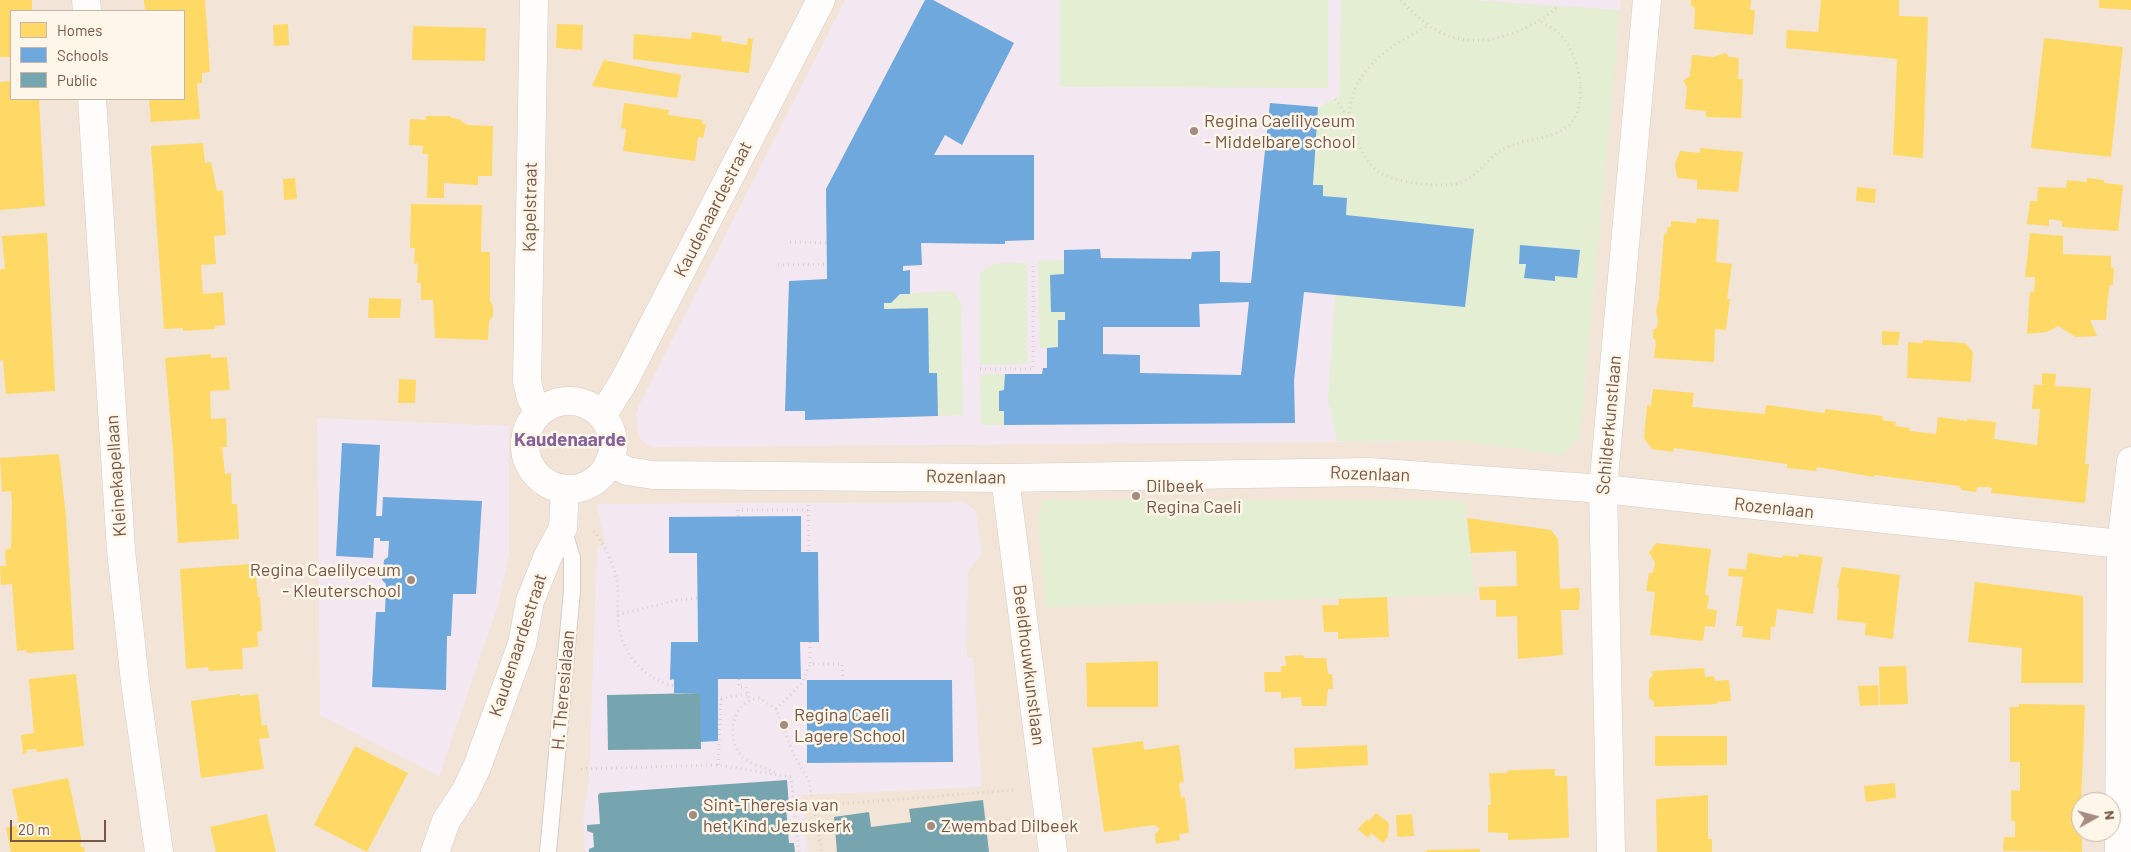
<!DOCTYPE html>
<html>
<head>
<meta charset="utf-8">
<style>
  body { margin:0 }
  #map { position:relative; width:2131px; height:852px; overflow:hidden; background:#f8f1e9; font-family:Barlow,sans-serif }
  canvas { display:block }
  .legend { position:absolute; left:10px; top:10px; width:175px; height:90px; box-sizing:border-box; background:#fff6ea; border:1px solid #c9b6a9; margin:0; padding:6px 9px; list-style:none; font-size:15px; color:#775747 }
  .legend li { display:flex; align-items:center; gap:10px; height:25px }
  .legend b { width:25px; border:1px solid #c9b6a9 }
  .north { position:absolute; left:2071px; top:792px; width:50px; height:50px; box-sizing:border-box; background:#fff6ea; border:1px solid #c9b6a9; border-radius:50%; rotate:83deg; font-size:14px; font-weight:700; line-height:20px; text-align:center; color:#775747 }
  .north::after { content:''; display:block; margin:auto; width:18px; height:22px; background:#a48d80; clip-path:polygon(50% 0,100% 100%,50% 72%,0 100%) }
  .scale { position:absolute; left:10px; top:820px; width:96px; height:22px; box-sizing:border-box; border:2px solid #775747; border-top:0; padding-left:6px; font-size:15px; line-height:18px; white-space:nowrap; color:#775747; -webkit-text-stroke:4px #fff6ea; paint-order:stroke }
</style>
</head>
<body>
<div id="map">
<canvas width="2131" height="852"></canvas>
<ul class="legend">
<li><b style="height:14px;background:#ffd966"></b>Homes</li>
<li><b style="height:14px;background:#6fa8dc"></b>Schools</li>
<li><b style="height:14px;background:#76a5af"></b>Public</li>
</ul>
<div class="north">N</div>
<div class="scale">20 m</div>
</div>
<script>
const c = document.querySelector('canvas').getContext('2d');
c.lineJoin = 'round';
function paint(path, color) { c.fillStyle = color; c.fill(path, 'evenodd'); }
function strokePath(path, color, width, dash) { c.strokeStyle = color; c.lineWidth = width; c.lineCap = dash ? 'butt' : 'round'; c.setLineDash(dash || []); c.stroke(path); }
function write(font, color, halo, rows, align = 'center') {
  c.font = font + ' Barlow,sans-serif'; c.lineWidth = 5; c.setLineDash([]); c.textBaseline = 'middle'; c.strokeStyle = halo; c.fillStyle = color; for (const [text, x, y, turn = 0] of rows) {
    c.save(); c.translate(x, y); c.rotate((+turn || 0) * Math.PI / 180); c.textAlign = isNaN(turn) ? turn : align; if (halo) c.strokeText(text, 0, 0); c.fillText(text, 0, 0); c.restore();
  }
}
const residential = new Path2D(`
  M0,0H2131V852H0ZM11,11H184V99H11ZM2081,802H2111V832H2081Z`);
const education = new Path2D(`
  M845,0H1621L1580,438L1562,455L1463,441L653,447L646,444L640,439L637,425L636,414L639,405Z
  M317,418L509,426V555L498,606L439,776L320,715Z
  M965,502L976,511L982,554L968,571L967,657H973L982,787L801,795L808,852H585L583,817L589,777L597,548L605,544L597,504Z`);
const green = new Path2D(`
  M1060,0H1328V88L1060,87Z
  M1341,0H1471L1620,10L1580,438L1562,455L1463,441H1337L1328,399L1335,295L1465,307L1474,229L1346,215L1347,198L1323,196V185H1313L1318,107L1339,97ZM1520,245L1580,250L1577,278L1555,276L1554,281L1524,278L1526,264H1519Z
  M1064,260V274L1050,275L1065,312V320L1058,321V347L1040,348L1038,261Z
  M1027,263V364L980,365V274C990,260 1011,263 1027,263Z
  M946,291L955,293L961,303L963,415L938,416L937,374L929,373L928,309H884V303H891L900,294Z
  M980,374H1005L1004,390L999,391V411H1004V425H981Z
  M1043,500H1464L1475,594L1046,607L1038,518Z`);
const homes = new Path2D(`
  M0,0H32V11H11V57H0Z
  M144,0H205L210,72L202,73V83L197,84L200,119L151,122L149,99H184V11H145Z
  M1691,0H1751L1750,10H1755L1753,35L1694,29L1695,8L1691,5Z
  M1821,0H1899V16L1928,17L1923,158L1893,155L1897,59L1786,48L1787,30L1818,32Z
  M2099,0H2131V10L2099,8Z
  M288,24L289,45L274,46L273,25Z
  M557,24L583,25L582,50L556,48Z
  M413,26L486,28L485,61L412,60Z
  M692,32L722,36L721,41L747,45L748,38L753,39L749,73L633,59L634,34L691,39Z
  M2044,38L2123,47L2111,157L2031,148Z
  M1726,53L1729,57L1739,58L1738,79H1743L1741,118L1706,117V111L1685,109L1687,87L1683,81L1690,76L1692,55L1713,57Z
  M604,60L681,75L677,98L592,86Z
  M11,81V99H39L45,206L0,210V82Z
  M624,103L669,110L668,115L703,120L702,124H706L703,138L698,137L695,161L623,151L626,129L621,128Z
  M426,116H451V118L459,119L467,125L493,126L492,176H478V185L444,183V198H427L428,154H422L423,146L409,145L410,119L426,120Z
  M203,143L205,163L211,162L217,191L223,190L226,235L214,236L216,264L201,265L203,294L223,292L225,325L215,326V329L183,331V328L164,329L151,146Z
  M1700,148L1743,152L1738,192L1697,189V180L1677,178L1675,164L1680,151L1700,153Z
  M295,178L297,199L284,200L283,179Z
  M2087,178L2104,180V183L2123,185L2118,231L2062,227V221L2049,219V226L2027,224L2030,201H2037L2038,187L2066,188L2067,180L2087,182Z
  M1857,187L1876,189L1875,203L1856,201Z
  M411,204L482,205L481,252H490V301L493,306V316L489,321L488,340L435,338L433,300H421V283H417L418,263L414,264L415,248H410Z
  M1697,218L1719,220L1716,262L1732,264L1727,299H1730L1726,330L1715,329L1714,362L1654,358L1656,341L1653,338V330L1657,328L1658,319L1656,311L1659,298L1664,234H1667V227H1671V221L1696,223Z
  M47,233L55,391L6,394L3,360L0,361V269H5L2,236Z
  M2030,233L2063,236V254L2111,256V268H2114L2113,285H2110L2108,296L2106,320H2090L2097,336L2076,337L2058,326L2047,332L2027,334L2030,292H2034L2035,277H2025Z
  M369,298L401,299L400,318H368Z
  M1882,331L1900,332L1898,345H1882Z
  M1923,340L1965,343L1973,352L1971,382L1907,378L1908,342L1923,343Z
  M211,354V358L227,357L230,390L210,391L211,419L226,418L227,447H222L225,474L231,473L232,504H237L239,539L178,543L173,451L165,358Z
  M2042,373L2056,374L2055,386L2091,388L2085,464H2089L2085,503L1991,493L1992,488L1988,487H1977L1976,492L1962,490L1959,486L1874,475V477L1817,467L1816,471L1787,468V464L1674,448L1673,452L1652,449L1644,438L1647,405L1651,406L1653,389L1694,393L1692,407L1765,414L1766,405L1825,413V409L1883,416L1882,420L1896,422L1895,426L1910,428V431L1936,434L1938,417L1967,421V419L1996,422L1994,439L2037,445L2040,409H2032L2034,385H2042Z
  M399,379L416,380L415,403H398Z
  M59,454L66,516L74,650L27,653L26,650L17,651L12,584L1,585L0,566H6L5,550L11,548L12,503L11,491L2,492L0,458Z
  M1467,518L1551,530L1558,539L1560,589L1579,588L1580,598L1579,610H1561L1563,655L1518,659L1517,616L1496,617V600H1480L1479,587L1517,586L1516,551L1471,553Z
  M1656,543L1711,549L1705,595H1709L1707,609L1717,610L1715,627L1705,626L1703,641L1650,635L1655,592L1646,591L1649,573H1653L1655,562L1649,553Z
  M1748,553L1782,558L1783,555L1798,557L1799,554L1823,557L1813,614L1777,609L1775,627H1771L1770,640L1742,637L1743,626H1736L1743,577L1728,576L1729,568L1746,570Z
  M251,564L252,567H255L258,597H260L262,631L257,632L258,647L242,648L243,669L209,671L208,667L186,669L180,569Z
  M1842,567L1900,575L1893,639L1865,635L1866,623L1837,620L1839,588H1837Z
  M1975,582L2083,596V683H2021L2022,648L1968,642Z
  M1387,597L1389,637L1338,639V632H1324L1322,605H1339V599Z
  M1303,655L1304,658H1326L1328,674H1332L1333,689H1328L1326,706H1302L1301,697L1281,698V692H1265L1264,672H1281V666H1286L1285,656Z
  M1158,661V707H1087L1086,663Z
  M1906,666L1908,704L1880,705L1879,667Z
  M1704,668L1705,677L1714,676L1715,681L1729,680L1731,701L1717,702V704L1654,707V702L1649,698V680L1653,675L1652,671Z
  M76,674L84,746L37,752L36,749L26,750L27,753L23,754L21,735L34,733L29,679Z
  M1878,685L1879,705L1860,706L1858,686Z
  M240,694V696L258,694L262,726L267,725L269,738L259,739L264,769L201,778L191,701Z
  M2019,704L2085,705L2081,802L2082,852L2003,851L2004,837H2015V821H2011V790L2020,791V762H2010V707H2019Z
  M1655,736H1727V765L1655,766Z
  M1143,741L1144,750L1179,745L1184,782L1179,783L1181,798L1185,797L1189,833L1179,834L1180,840L1156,844L1155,834L1160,829L1154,825L1104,832L1092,748Z
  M1367,745L1368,765L1295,769L1294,748Z
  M355,746L408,773L367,852L314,825Z
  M1551,769H1555V776H1567L1569,838L1508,840V833L1488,832V805H1491L1489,773H1507V771L1511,770Z
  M68,778L82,843L80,844L81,847H84L85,852H11L6,828L19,825L12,789Z
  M1895,783L1896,798L1866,802L1864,786Z
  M1708,795V839H1712V852H1657L1656,799Z
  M1376,813L1389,823L1388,837L1383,843L1371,833L1368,838L1358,829L1367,819L1369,821Z
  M267,814L276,852H216L210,827Z
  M1412,814L1414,836L1397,837L1396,815Z
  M1480,849V852H1427L1426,850Z`);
const schools = new Path2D(`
  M925,0H933L1014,43L962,145L945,135L934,155H1034V240L1005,241V244L921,243L922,265L903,266V271L910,270V294H900L891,303H884V309L928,308L929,373H937L938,416L805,420V411H785L789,281L827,279L826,189Z
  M1270,103L1318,107L1313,185H1323V196L1347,198L1346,215L1474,229L1465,307L1304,292L1294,380L1295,423L1004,425V411H999V391L1004,390L1005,374H1042L1043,368H1047V348L1058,347V320H1065V312H1051L1050,275L1064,274V250L1100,249L1101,258L1191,259L1192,252L1220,251V282L1251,283ZM1249,302L1241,375L1140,373V355L1103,354V327H1200L1199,304Z
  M1520,245L1580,250L1577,278L1555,276V281L1524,278L1526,264H1519Z
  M342,443L380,445L376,516H382L383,497L482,501L476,594H453L451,636H447L446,690L372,687L376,612H385L386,584L382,580L384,560L388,557L389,541H380V538H374L373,558L336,556Z
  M801,516V552H818L819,642H800L801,679H718V741L700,742V693H674V679L670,680L671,642H698L697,553H669V517Z
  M807,680H952L953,762L807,763Z`);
const public = new Path2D(`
  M700,693L701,749L608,750L607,695Z
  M787,780L789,806H786L789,843H794L795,852H589V849L594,847L593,833L587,831V825L600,824L598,795L600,793Z
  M983,800L989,852H837L834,817L869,812L871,827L911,822L909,809Z`);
const path = new Path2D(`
  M1401,0C1434,37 1465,50 1513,33C1531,26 1545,19 1558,6
  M1335,99C1353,119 1356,153 1377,171C1392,183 1444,189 1462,182C1478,176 1488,157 1503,149C1521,140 1543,140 1561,131C1590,116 1582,68 1568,45C1562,34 1551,27 1540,21
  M1348,118C1350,109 1351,100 1354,91C1365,62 1401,38 1429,26
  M790,242L827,243
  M778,265L827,264
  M980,369H1033V262
  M808,505L809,552
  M738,516V510H808
  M594,531C604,544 612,561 616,576C620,593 616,610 619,627C623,655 646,680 674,686
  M618,615L673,601L698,598
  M810,642V664H842L843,680
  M739,679V687H746L749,699
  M721,698L748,694
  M776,709L802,683L810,664
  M718,765L721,698L718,697
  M581,769L718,765L791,777L799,852
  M775,772C766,768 749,764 742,757C725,737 732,701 759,698L776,709L794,755L809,781L822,852
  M813,806L1014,790`);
const service = new Path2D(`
  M548,852L572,591V558L563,528`);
const minor = new Path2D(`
  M86,0L87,11
  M534,0L527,381L531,398L539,412
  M92,99L121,550L135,682L159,852
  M525 445a44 44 0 1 1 88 0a44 44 0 1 1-88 0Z
  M602,416L624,381L821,0
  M609,462L627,471L653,475L1005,478L1369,472L1603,489L2131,545
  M1005,478L1053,852
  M435,852L446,821L465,792L477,767L522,644L530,601L548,556L563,528L565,489
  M1611,852L1603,489L1647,0
  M2119,852L2121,545L2131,461`);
const markers = [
  [1194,131,5,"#a48d80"],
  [1136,496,5,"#a48d80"],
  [411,580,5,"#a48d80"],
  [784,725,5,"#a48d80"],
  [693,815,5,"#a48d80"],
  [931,826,5,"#a48d80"]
];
const poiNames = [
  ["Regina Caelilyceum",1204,121],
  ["- Middelbare school",1204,142],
  ["Dilbeek",1146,486],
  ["Regina Caeli",1146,507],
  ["Regina Caelilyceum",401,570,"right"],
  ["- Kleuterschool",401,591,"right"],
  ["Regina Caeli",794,715],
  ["Lagere School",794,736],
  ["Sint-Theresia van",703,805],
  ["het Kind Jezuskerk",703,826],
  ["Zwembad Dilbeek",941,826]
];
const streetNames = [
  ["Kapelstraat",530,207,-89],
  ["Kaudenaardestraat",713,209,-63],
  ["Schilderkunstlaan",1609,425,-85],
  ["Rozenlaan",1370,474,2],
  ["Kleinekapellaan",116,476,-94],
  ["Rozenlaan",966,477,1],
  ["Rozenlaan",1774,508,6],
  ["Kaudenaardestraat",518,645,-72],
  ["Beeldhouwkunstlaan",1029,665,83],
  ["H. Theresialaan",563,690,-85]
];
const neighbourhoodNames = [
  ["Kaudenaarde",570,440]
];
paint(residential, '#f2e4d6');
paint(education, '#f3e8f2');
paint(green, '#e4eed2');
paint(homes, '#ffd966');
paint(schools, '#6fa8dc');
paint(public, '#76a5af');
strokePath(service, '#d6ccc6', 18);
strokePath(minor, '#d6ccc6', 29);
strokePath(path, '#dad1cb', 3, [1, 4]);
strokePath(service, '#fefdfc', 16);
strokePath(minor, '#fefdfc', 28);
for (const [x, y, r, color] of markers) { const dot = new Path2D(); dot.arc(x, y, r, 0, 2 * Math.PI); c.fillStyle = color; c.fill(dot); strokePath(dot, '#fff6ea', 2); }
write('18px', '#775747', '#fff6ea', poiNames, 'left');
write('18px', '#775747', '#fff6ea', streetNames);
write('bold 19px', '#86629b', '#fff6ea', neighbourhoodNames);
</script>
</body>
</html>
